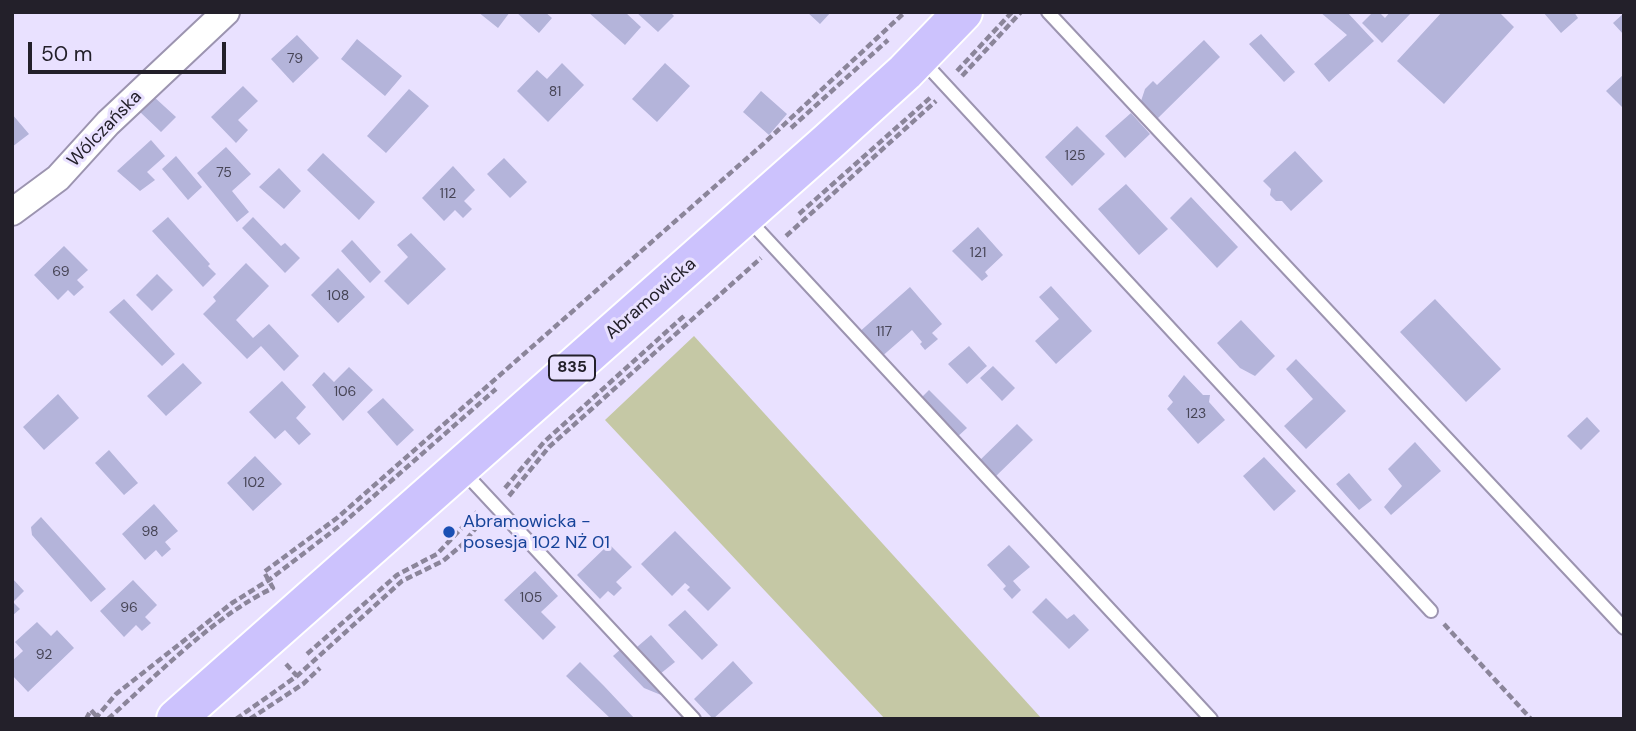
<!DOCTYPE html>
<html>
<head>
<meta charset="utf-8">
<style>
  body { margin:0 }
  #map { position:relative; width:1636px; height:731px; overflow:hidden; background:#e9e1ff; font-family:"DM Sans",sans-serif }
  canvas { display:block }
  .frame { position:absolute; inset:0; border:14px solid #23202a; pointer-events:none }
  .scale { position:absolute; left:28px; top:42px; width:198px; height:32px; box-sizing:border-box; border:4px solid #23202a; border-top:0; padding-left:9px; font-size:21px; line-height:24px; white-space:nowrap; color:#23202a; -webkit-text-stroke:5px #e9e1ff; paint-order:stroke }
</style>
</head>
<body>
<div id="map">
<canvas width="1636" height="731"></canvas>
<div class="frame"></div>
<div class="scale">50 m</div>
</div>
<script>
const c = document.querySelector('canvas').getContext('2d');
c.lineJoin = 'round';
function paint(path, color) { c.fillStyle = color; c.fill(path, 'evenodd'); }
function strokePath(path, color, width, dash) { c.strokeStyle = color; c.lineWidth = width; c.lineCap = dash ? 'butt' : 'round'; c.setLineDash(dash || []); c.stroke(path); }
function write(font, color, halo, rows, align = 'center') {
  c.font = font + ' "DM Sans",sans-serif'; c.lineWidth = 6; c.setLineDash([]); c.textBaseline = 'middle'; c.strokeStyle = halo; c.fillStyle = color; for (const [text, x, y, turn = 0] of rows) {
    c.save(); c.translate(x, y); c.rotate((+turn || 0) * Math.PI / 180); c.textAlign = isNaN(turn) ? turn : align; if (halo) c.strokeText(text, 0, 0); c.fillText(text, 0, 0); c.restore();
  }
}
const green = new Path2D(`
  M694,336L1042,719H885L605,420Z`);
const building = new Path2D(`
  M478,12H510L498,28Z
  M516,12H545L552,18L539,33Z
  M588,12H625L641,27L625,45Z
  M636,12H670L674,16L658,32Z
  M807,12H831L820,24Z
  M1320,12H1347L1374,41L1329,82L1314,64L1347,35Z
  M1373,12H1379L1385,18L1390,12H1412L1382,43L1362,23Z
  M1442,12H1499L1514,27L1444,104L1397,61Z
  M1543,12H1574L1578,18L1561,33Z
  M1624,13V35L1613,23Z
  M1261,34L1295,72L1284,82L1249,44Z
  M297,35L319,58L293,83L271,59Z
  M357,39L402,76L385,96L341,59Z
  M1204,40L1220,57L1157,119L1141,101L1145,89L1153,81L1157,85Z
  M562,63L584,85L548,122L517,91L537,70L547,79Z
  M665,63L690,86L657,122L632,99Z
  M1624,74V109L1606,91Z
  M243,86L258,101L238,120L248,130L236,143L211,117Z
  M409,89L429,106L386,153L367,136Z
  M761,91L787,114L769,135L743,112Z
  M153,96L176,117L161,132L139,111Z
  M1131,113L1150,134L1125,158L1105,136Z
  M12,114L29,134L12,147Z
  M1077,126L1105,154L1072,186L1045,157Z
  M151,140L165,156L147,172L155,180L140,191L117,171Z
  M226,147L251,174L232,191L249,212L237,222L197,173Z
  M1295,151L1323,181L1291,211L1282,201H1276L1270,195L1271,189L1263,181Z
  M323,153L375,202L359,220L307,170Z
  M176,156L202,187L188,200L162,169Z
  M504,158L527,182L510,198L487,174Z
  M453,166L475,190L464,201L472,209L463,218L455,210L444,221L422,198Z
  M279,168L301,191L284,209L259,187Z
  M1126,184L1168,229L1139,255L1098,209Z
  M1191,197L1238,247L1217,268L1170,218Z
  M168,217L210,264L208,266L216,274L203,287L152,231Z
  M253,217L281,246L285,243L300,258L285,273L242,228Z
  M978,227L1003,255L985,272L988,276L982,281L952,251Z
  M411,233L446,269L408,305L384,281L408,257L397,245Z
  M352,240L381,272L370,283L341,251Z
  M64,246L88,270L77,280L84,287L74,296L68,290L58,300L34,275Z
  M246,263L269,286L236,320L253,338L269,324L299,356L284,371L261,346L247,359L203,314L216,301L213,297Z
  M338,268L365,297L338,323L311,295Z
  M157,274L173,290L152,311L136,295Z
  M1051,286L1092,331L1056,364L1035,341L1059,319L1039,297Z
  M910,287L942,324L932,333L938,339L925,350L920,344L922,342L912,330L879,359L857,334Z
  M124,299L175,354L162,366L109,312Z
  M1435,299L1501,369L1466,402L1400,332Z
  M1241,320L1275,356L1255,376L1240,368L1217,343Z
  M969,346L987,366L967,384L948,364Z
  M1296,359L1346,411L1306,449L1284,426L1313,399L1286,369Z
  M183,363L202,383L166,416L147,396Z
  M993,366L1015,388L1002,401L980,378Z
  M349,367L373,390L343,421L312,385L324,372L334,382Z
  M1184,375L1203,395H1210L1209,402L1225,420L1198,444L1167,409L1173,402L1168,396Z
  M282,381L306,407L296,418L311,434L299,445L285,430L275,439L249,412Z
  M929,390L967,428L955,439L918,401Z
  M58,394L79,418L44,450L23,427Z
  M383,398L414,430L397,446L367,412Z
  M1587,417L1600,431L1581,450L1567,436Z
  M1017,424L1033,440L993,479L978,462Z
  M1415,442L1441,471L1391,515L1384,507L1402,486L1388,469Z
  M109,450L138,483L124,495L95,463Z
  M255,456L282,484L253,511L227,483Z
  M1264,457L1296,491L1274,511L1243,476Z
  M1349,473L1372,500L1359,510L1336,484Z
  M154,504L178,531L165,542L171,549L162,557L156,550L145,560L122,534Z
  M41,517L106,589L91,602L32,535L31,527Z
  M675,531L731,588L708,611L687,590L690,587L685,583L672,596L641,564Z
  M609,544L632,567L616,582L622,588L614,596L608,591L600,599L577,575Z
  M1009,545L1030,567L1013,581L1021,590L1012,599L1003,589L1006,586L987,565Z
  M535,571L558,596L541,612L556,627L543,640L504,600Z
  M12,578L24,591L13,602L20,609L12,616Z
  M133,580L157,605L145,617L151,623L142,631L136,625L124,637L100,611Z
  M1046,598L1067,619L1074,614L1089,630L1069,649L1032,612Z
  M685,610L718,645L702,660L668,625Z
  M37,622L51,636L57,630L74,648L28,692L12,675V661L23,651L15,642Z
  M651,635L675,662L660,674L637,647Z
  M622,648L664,692L661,695L644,688L613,656Z
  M733,661L753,683L713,719L694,699Z
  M580,662L604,686L635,719H611L591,700L566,676Z`);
const path = new Path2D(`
  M957,71L1012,12
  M962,76L1021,12
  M791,128L888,40
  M799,214L931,97
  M786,236L936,101
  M505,488L544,442L685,315
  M509,496L549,447L761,258
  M1444,624L1531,719
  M307,654L397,575L437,554L477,512
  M286,664L297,676
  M86,719L91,710L99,719
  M95,719L116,694L232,603L269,580L342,524L496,389
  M108,719C157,675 214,616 273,588L264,572L337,518L761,146L905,12
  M236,719L297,676L402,581L443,561L462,545L484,518
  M250,719L303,684L320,668`);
const lane = new Path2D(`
  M1048,12L1624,628
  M922,60L1431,611
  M748,219L1211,719
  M463,471L694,719`);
const street = new Path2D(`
  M12,212L58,178L108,123L226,12`);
const primary = new Path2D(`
  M176,719L828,142L905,72L963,12`);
const markers = [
  [449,532,7,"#1a4fb4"]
];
const numberNames = [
  ["79",295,59],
  ["81",555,92],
  ["125",1075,156],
  ["75",224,173],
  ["112",448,194],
  ["121",978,253],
  ["69",61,272],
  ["108",338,296],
  ["117",884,332],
  ["106",345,392],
  ["123",1196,414],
  ["102",254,483],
  ["98",150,532],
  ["105",531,598],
  ["96",129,608],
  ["92",44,655]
];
const shields = [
  [572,368,46]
];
const shieldNames = [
  ["835",572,368]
];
const streetNames = [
  ["Wólczańska",105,129,-46],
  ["Abramowicka",651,299,-41]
];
const transitNames = [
  ["Abramowicka -",463,522],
  ["posesja 102 NŻ 01",463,543]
];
paint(green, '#c5c8a5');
paint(building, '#b4b4da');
strokePath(lane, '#9c94b0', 16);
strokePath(street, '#9c94b0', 30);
strokePath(primary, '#fff', 42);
strokePath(path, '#8b859a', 4.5, [7, 3.5]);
strokePath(lane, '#fff', 12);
strokePath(street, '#fff', 26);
strokePath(primary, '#ccc2fd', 38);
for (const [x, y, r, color] of markers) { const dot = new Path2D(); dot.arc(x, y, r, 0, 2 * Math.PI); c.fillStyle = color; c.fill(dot); strokePath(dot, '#e9e1ff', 2.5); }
write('14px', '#474556', null, numberNames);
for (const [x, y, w] of shields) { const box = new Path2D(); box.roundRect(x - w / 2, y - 12.5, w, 25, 5); c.fillStyle = '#e9e1ff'; c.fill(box); strokePath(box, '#23202a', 2); }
write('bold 16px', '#23202a', null, shieldNames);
write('18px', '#23202a', '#e9e1ff', streetNames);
write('18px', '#164399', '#e9e1ff', transitNames, 'left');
</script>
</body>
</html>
